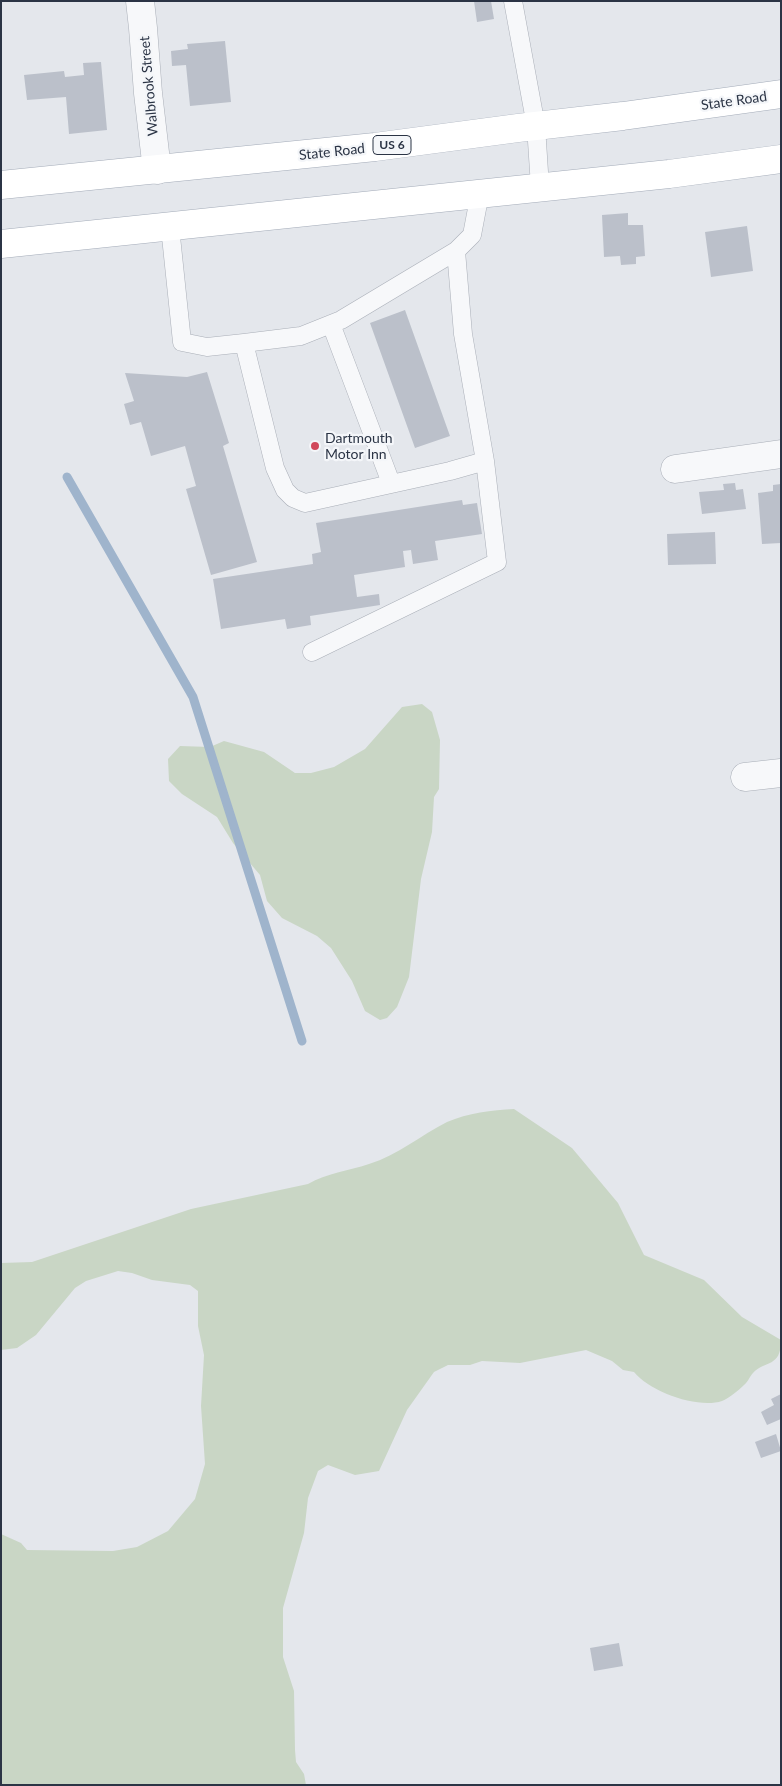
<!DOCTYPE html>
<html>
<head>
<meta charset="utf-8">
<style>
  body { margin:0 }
  #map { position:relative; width:782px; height:1786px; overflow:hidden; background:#e4e7ec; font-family:Lato,sans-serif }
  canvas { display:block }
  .frame { position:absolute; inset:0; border:2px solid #2b3445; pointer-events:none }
</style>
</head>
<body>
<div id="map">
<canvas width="782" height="1786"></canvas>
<div class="frame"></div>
</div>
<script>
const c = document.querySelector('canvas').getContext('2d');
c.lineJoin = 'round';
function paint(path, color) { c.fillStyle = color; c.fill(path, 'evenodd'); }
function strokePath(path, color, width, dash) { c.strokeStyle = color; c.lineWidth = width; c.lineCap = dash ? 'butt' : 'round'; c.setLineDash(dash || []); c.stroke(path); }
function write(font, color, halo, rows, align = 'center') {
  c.font = font + ' Lato,sans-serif'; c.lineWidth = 4.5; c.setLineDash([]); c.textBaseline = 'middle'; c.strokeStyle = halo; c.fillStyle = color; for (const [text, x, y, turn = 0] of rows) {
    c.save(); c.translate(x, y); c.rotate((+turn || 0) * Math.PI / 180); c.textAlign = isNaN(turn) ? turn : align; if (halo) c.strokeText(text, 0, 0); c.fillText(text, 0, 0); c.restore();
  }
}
const green = new Path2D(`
  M422,704L432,712L440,740L439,789L434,797L432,832L421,879L409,977L397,1007L387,1018L380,1020L365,1011L352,981L331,948L317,936L282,918L267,901L260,875L233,843L217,817L182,794L169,781L168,759L180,746L210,747L224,741L264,752L295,773H311L334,767L365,749L402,707Z
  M514,1109L572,1148L618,1203L644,1255L704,1280L742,1317L781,1340C781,1368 765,1360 753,1373C750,1376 748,1382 744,1385C739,1390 729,1398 722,1401C698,1409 650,1392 634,1372L623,1370L612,1361L586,1350L520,1363L482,1361L470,1365H448L434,1372L407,1410L379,1471L355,1475L328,1465L318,1471L308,1498L304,1533L283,1608V1657L294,1691L295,1750L296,1762L304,1774L306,1785H1V1534L21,1543L27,1550L113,1551L137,1547L168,1531L195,1499L205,1464L201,1406L204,1355L198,1326V1291L190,1285L152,1280L132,1273L118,1271L86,1281L75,1288L36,1335L17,1348L1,1350V1263L32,1262L191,1209L308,1184C327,1173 348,1171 369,1164C398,1155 421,1135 447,1122C468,1113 492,1110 514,1109Z`);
const stream = new Path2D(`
  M67,477L193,697L302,1041`);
const building = new Path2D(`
  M474,1H491L494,19L477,22Z
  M225,41L231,102L190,106L186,65L172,66L171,51L188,49L187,44Z
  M101,62L107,130L69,134L66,97L27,100L24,75L64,71L65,77L84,75L83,63Z
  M628,213V225H643L645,256L636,257V264L621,265L620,256L604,257L602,215Z
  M747,226L753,271L711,277L705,232Z
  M405,310L450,436L415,448L370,323Z
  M207,372L229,443L223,446L257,562L211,575L186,489L196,486L185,446L151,456L141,422L130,425L124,404L134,401L125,373L187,377Z
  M735,483L736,490L743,489L746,509L702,514L699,492L724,490L723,484Z
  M781,484V543L762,544L758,493L773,491V485Z
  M462,500L463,505L477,503L482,534L435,541L438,560L413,564L411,550L403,551L405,567L354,575L357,597L379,594L380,605L310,616L311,625L287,629L285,619L221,629L213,579L313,564L312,554L321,552L316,523Z
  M715,532L716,564L668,565L667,534Z
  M781,1394V1419L767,1425L761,1412L774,1405L771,1399Z
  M776,1434L781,1451L761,1458L755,1442Z
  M619,1643L623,1666L594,1671L590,1648Z`);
const lane = new Path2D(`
  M513,1L536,126L540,187
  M170,227L182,342L207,347L244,343L301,336L341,320L456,251L472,235L480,193
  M331,324L391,483
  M244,343L275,468L285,490L293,498L305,503L450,471L485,461L463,334L456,251
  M312,652L497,562L485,461`);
const street = new Path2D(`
  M140,1L143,28L148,93L157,170
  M675,469L781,454
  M745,777L781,773`);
const primary = new Path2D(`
  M1,185L375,147L518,128L623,116L781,94
  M1,244L669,174L781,159`);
const markers = [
  [315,446,5,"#d1495b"]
];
const shields = [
  [392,145,38]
];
const shieldNames = [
  ["US 6",392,145]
];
const streetNames = [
  ["Walbrook Street",149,86,-95],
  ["State Road",734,101,-8],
  ["State Road",332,152,-6]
];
const poiNames = [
  ["Dartmouth",325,438],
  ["Motor Inn",325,454]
];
paint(green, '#c9d6c5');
strokePath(stream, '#9fb4cc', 9);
paint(building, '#bbc0ca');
strokePath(lane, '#a9aeb7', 19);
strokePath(street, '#a9aeb7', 29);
strokePath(primary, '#a3abb8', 29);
strokePath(lane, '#f7f8fa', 18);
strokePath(street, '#f7f8fa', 28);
strokePath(primary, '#fff', 28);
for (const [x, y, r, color] of markers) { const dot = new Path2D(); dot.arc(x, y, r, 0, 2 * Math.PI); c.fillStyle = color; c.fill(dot); strokePath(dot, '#f4f6f9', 2); }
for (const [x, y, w] of shields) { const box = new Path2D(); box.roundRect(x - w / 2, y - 9.5, w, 19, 4); c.fillStyle = '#f4f6f9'; c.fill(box); strokePath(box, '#2b3445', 1); }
write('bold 12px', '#2b3445', null, shieldNames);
write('14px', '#2b3445', '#f4f6f9', streetNames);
write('14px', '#2b3445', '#f4f6f9', poiNames, 'left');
</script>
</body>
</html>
